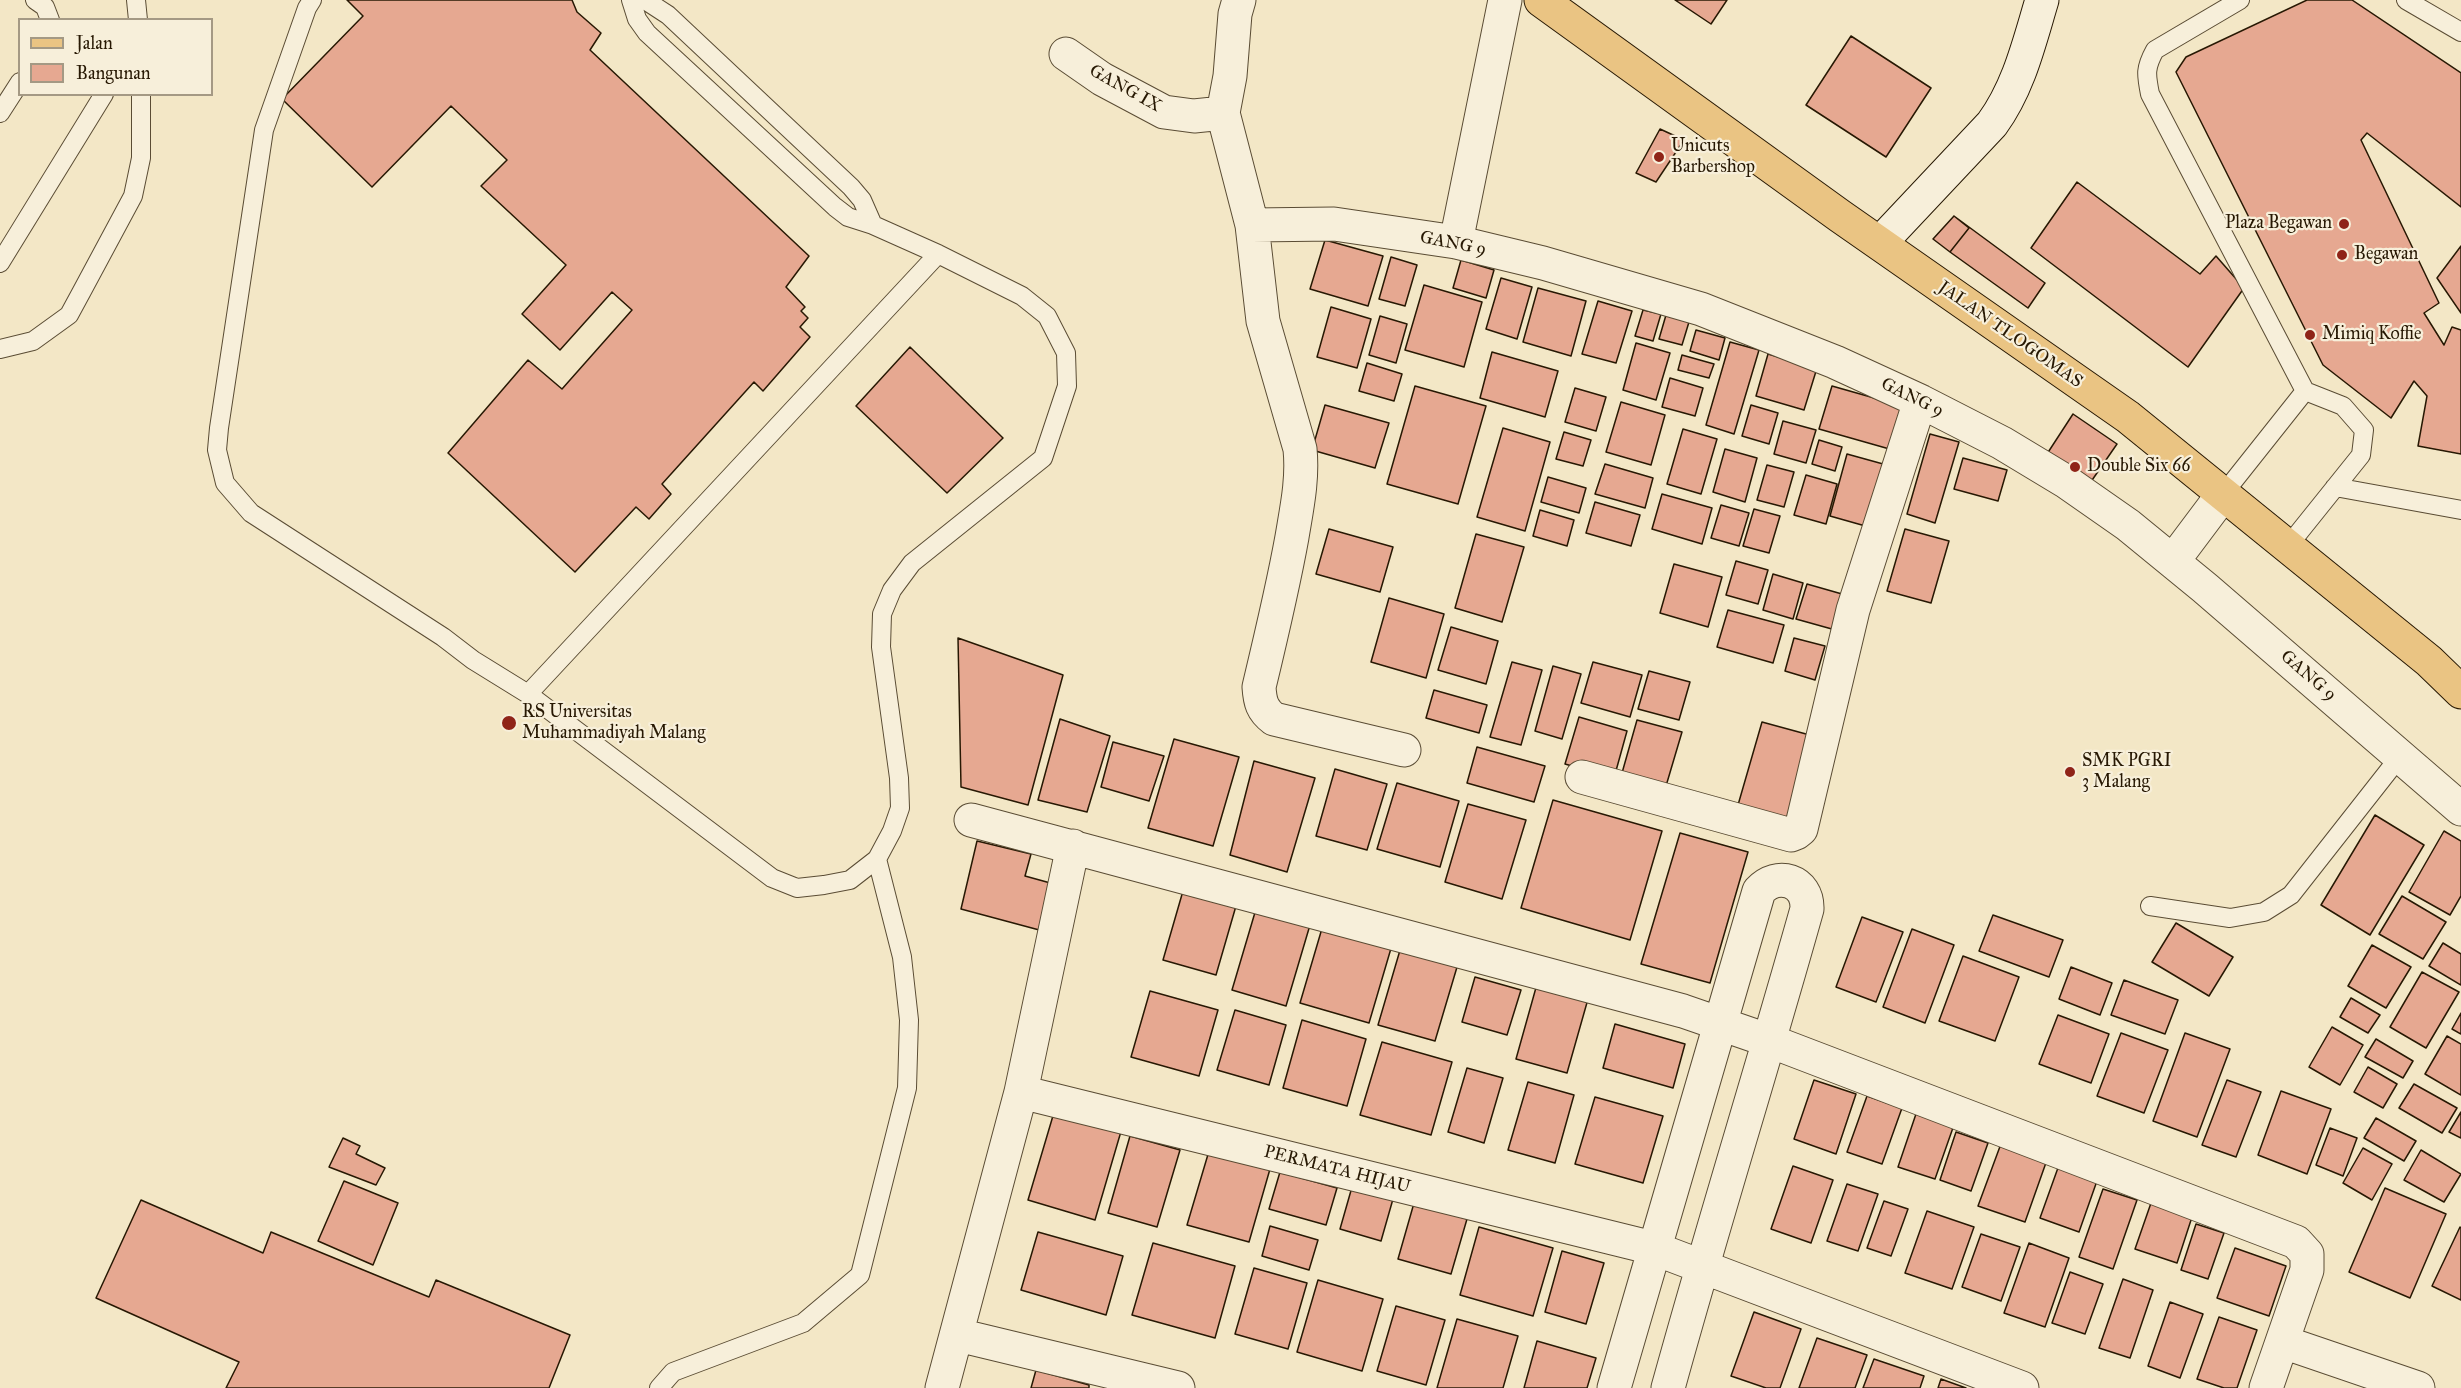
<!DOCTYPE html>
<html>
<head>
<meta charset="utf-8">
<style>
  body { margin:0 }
  #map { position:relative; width:2461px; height:1388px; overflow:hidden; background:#f3e7c6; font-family:"IM FELL Great Primer",serif }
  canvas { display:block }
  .legend { position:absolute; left:18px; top:18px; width:195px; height:78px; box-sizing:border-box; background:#f7efda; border:2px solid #a49984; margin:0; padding:8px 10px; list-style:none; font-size:18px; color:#271803 }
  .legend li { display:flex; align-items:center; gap:12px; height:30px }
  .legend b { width:30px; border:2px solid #a49984 }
</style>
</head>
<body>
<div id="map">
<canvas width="2461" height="1388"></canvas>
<ul class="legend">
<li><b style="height:8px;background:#eac483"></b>Jalan</li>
<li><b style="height:16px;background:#e6a891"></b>Bangunan</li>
</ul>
</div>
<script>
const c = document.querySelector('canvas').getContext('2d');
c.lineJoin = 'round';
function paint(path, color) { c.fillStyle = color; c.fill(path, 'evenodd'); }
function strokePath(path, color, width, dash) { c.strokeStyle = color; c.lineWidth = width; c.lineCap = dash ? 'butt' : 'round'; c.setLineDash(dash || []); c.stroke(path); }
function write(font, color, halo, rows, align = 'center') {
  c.font = font + ' "IM FELL Great Primer",serif'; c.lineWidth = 4.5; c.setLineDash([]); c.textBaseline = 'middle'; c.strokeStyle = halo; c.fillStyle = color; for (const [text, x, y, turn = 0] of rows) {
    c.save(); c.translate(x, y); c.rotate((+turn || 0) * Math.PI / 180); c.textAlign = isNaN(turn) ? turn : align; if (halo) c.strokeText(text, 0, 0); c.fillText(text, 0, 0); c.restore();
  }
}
const building = new Path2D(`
  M347,0H572L577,12L601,33L590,50L809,256L786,287L805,307L801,311L808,318L800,327L810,337L763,391L754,382L662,484L671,494L649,519L636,507L575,572L448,453L528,360L562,389L632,310L612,292L560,350L522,314L566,265L481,186L507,160L451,106L372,187L282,99L363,16Z
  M1675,0H1727L1711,24Z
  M2307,0H2352L2461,73V207L2367,133L2361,140L2439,303L2424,313L2444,345L2452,327L2461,330V454L2418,446L2427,396L2414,381L2391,418L2323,365L2176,72L2186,57Z
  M1851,36L1931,88L1886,157L1806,105Z
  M1660,129L1684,140L1656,182L1636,173Z
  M2077,182L2200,274L2216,256L2244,288L2188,367L2031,248Z
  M1954,216L1969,228L1950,252L1933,239Z
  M1954,216L2045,283L2028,308L1950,252L1969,228Z
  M1325,240L1383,256L1368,306L1310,289Z
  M2461,246V313L2437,278Z
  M1391,257L1417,265L1405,306L1379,299Z
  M1461,260L1494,270L1486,298L1453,288Z
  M1501,278L1532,287L1517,339L1486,329Z
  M1424,285L1482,302L1464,367L1405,350Z
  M1538,288L1586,301L1571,356L1523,342Z
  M1598,301L1632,311L1616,363L1582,354Z
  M1331,307L1371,319L1357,368L1317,357Z
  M1643,310L1661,314L1653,341L1635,336Z
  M1666,315L1689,322L1682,345L1659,339Z
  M1380,316L1407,324L1396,363L1369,355Z
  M1696,330L1725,338L1719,360L1690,351Z
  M1730,342L1759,350L1734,434L1706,425Z
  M1636,343L1670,353L1656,400L1623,390Z
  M910,347L1003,438L947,493L856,406Z
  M1492,352L1558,371L1545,417L1480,398Z
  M1768,354L1817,368L1804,410L1756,396Z
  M1682,355L1714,364L1709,378L1678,370Z
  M1367,363L1402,374L1394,401L1359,391Z
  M1670,378L1703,388L1695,416L1662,407Z
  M1415,386L1486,406L1458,504L1387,484Z
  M1832,386L1913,409L1900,452L1819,429Z
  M1575,388L1606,397L1596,431L1565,422Z
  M1621,402L1665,415L1651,465L1606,452Z
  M1325,405L1389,423L1375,468L1312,450Z
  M1751,405L1778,413L1769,444L1742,436Z
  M2073,414L2117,444L2088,486L2045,457Z
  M1783,421L1816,430L1806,463L1774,454Z
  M1503,428L1550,442L1525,531L1477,517Z
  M1683,429L1717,439L1701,494L1667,484Z
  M1564,432L1591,440L1583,466L1556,459Z
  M1930,434L1959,442L1935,523L1907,514Z
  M1819,440L1842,447L1835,471L1812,464Z
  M1725,449L1757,458L1745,502L1713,492Z
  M1847,454L1894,467L1876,529L1830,516Z
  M1963,458L2007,470L1998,501L1954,489Z
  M1605,464L1653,478L1645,508L1595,494Z
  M1767,465L1794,472L1784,507L1757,500Z
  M1806,475L1837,484L1826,524L1794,515Z
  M1548,477L1586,488L1579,513L1541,502Z
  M1662,494L1712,508L1702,544L1652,529Z
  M1595,502L1640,515L1631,546L1586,533Z
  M1721,505L1749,513L1739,546L1711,538Z
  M1754,509L1780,516L1769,553L1743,546Z
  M1540,510L1574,520L1567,546L1533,536Z
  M1329,529L1393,547L1380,592L1316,574Z
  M1905,529L1949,541L1931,603L1887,591Z
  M1476,534L1524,547L1502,622L1455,608Z
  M1736,561L1768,570L1758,604L1726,595Z
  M1674,564L1722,577L1708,627L1660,613Z
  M1773,574L1803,583L1793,619L1763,610Z
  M1807,584L1849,596L1839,631L1796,619Z
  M1389,598L1444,614L1426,678L1371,662Z
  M1728,610L1784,625L1773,663L1717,647Z
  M1451,627L1498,641L1486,684L1438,670Z
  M958,638L1063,675L1028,805L961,787Z
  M1794,638L1825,646L1815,680L1785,671Z
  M1512,662L1542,670L1521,745L1490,737Z
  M1593,662L1642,675L1630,717L1581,703Z
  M1553,666L1581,674L1562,739L1535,731Z
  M1649,671L1690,682L1679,720L1638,709Z
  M1434,690L1487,705L1479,733L1426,718Z
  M1579,717L1627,731L1614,778L1565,764Z
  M1060,719L1110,736L1087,812L1038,800Z
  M1637,720L1682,732L1666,786L1622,773Z
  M1762,722L1817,737L1793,821L1738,805Z
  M1174,739L1239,757L1213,846L1148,828Z
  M1113,742L1164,756L1149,801L1101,787Z
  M1477,747L1545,766L1534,802L1467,783Z
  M1254,761L1315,778L1287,872L1230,855Z
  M1335,769L1387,784L1367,850L1316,836Z
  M1397,783L1459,801L1440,867L1377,849Z
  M1553,800L1662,831L1630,940L1521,908Z
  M1468,804L1526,820L1502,899L1445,882Z
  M2375,815L2424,845L2370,935L2321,905Z
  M2444,831L2461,841V896L2450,915L2409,892Z
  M1680,833L1748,852L1710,983L1641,964Z
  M977,841L1031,854L1025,876L1054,884L1043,931L961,909Z
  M1185,884L1238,899L1216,975L1163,960Z
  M2402,896L2446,922L2423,959L2379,934Z
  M1256,909L1310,925L1286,1006L1232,990Z
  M1993,915L2063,940L2049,977L1979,951Z
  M1862,917L1903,932L1876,1002L1836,987Z
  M2176,923L2233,957L2209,996L2152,962Z
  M1323,925L1392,945L1369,1023L1300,1003Z
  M1912,929L1954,945L1925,1023L1883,1007Z
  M1403,940L1460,957L1435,1041L1378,1025Z
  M2443,943L2461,954V985L2429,966Z
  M2372,945L2411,967L2386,1008L2348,986Z
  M1963,956L2019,977L1995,1041L1939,1021Z
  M2071,967L2112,983L2100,1015L2059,999Z
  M2422,972L2459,992L2426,1048L2390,1027Z
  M1475,977L1521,990L1507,1035L1462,1022Z
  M2124,980L2178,1000L2165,1034L2111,1015Z
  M1537,984L1588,999L1567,1073L1516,1059Z
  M1150,991L1218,1010L1199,1076L1131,1057Z
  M2351,998L2380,1015L2368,1033L2340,1017Z
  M1235,1010L1286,1025L1269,1085L1217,1070Z
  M2461,1013V1034L2452,1029Z
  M2058,1015L2109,1034L2091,1083L2039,1064Z
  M1302,1020L1366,1039L1347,1106L1283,1088Z
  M1615,1024L1685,1044L1673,1088L1603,1068Z
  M2332,1027L2363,1045L2340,1085L2309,1067Z
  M2121,1033L2168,1050L2144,1113L2097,1096Z
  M2185,1033L2230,1049L2197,1137L2153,1121Z
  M2447,1036L2461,1044V1095L2425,1074Z
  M2376,1039L2413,1061L2403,1078L2365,1057Z
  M1382,1042L1452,1062L1431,1135L1360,1115Z
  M2368,1067L2397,1084L2383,1108L2354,1092Z
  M1467,1068L1503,1078L1484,1143L1448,1132Z
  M1814,1080L1856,1094L1836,1154L1794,1139Z
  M2227,1080L2261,1092L2236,1157L2202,1145Z
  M1528,1082L1574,1095L1555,1163L1508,1150Z
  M2414,1084L2457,1108L2442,1133L2399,1108Z
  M2281,1091L2331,1109L2307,1174L2258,1155Z
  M1867,1096L1902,1108L1882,1164L1847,1152Z
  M1595,1097L1663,1116L1643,1183L1575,1164Z
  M1918,1108L1955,1122L1935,1179L1898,1167Z
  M1055,1109L1122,1128L1095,1220L1028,1200Z
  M2461,1112V1138L2449,1132Z
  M2376,1118L2416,1141L2404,1161L2364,1138Z
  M2330,1128L2357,1138L2343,1176L2316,1165Z
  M1956,1132L1988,1143L1971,1191L1940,1180Z
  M1130,1136L1180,1150L1157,1227L1108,1213Z
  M343,1138L360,1146L356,1154L385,1168L376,1185L329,1167Z
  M2002,1141L2048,1157L2025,1222L1978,1206Z
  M2363,1148L2392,1164L2372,1200L2343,1183Z
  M2421,1150L2461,1174L2444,1202L2404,1180Z
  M1209,1151L1270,1169L1249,1242L1187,1225Z
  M2059,1165L2098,1178L2079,1232L2040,1218Z
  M1793,1166L1833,1180L1811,1243L1771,1229Z
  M1280,1172L1337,1188L1326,1225L1269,1209Z
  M1354,1180L1395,1192L1381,1241L1340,1229Z
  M344,1181L398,1203L373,1265L318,1241Z
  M1847,1184L1878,1194L1858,1251L1827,1241Z
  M2385,1188L2446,1214L2410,1298L2349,1272Z
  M2103,1189L2137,1200L2113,1269L2079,1257Z
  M141,1200L263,1253L271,1232L429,1297L436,1280L570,1335L549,1388H226L239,1362L96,1298Z
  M1884,1201L1908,1209L1891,1256L1867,1248Z
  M1414,1203L1467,1219L1451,1274L1398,1259Z
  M2151,1203L2192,1217L2177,1263L2135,1249Z
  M1927,1211L1974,1227L1952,1289L1905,1273Z
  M2196,1224L2224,1233L2208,1279L2181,1270Z
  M1270,1226L1318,1240L1309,1270L1262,1256Z
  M1479,1227L1553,1248L1533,1316L1460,1295Z
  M2460,1227L2461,1228V1300L2432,1286Z
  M1038,1232L1123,1256L1106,1315L1021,1290Z
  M1981,1234L2020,1247L2001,1301L1962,1287Z
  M1153,1243L1235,1266L1215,1338L1132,1315Z
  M2029,1243L2069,1258L2045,1327L2004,1313Z
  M2235,1248L2286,1266L2269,1316L2217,1298Z
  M1562,1251L1604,1263L1586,1324L1545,1312Z
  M1254,1268L1307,1283L1288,1349L1235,1334Z
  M2070,1272L2103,1284L2085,1334L2052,1323Z
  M2123,1279L2153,1290L2130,1358L2099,1348Z
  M1318,1280L1383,1299L1362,1371L1297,1352Z
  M2170,1302L2203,1314L2180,1378L2148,1366Z
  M1396,1306L1445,1320L1426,1385L1377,1371Z
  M1754,1312L1801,1329L1780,1388H1766L1731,1376Z
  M2219,1317L2257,1330L2237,1388H2224L2197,1379Z
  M1457,1319L1518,1336L1503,1388H1437Z
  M1817,1338L1867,1355L1855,1388H1799Z
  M1537,1341L1596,1358L1587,1388H1524Z
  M1874,1359L1924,1376L1920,1388H1863Z
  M1036,1370L1089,1385V1388H1031Z
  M1941,1379L1966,1388H1938Z`);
const service = new Path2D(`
  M35,0L45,7L50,20
  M136,0L138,20
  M312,0L307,8L264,130L219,428L217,450L225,483L251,513L443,637L473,660L528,694L772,878L797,888L824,885L850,880L877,859L892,831L900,808L899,778L881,647L882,614L892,590L912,563L1043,458L1067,386L1066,353L1047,316L1022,296L938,254L873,225L848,217L835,207L647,33L637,19L631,0
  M645,0L668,15L851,187L862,200L873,225
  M2240,0L2155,50C2145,68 2146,74 2150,94L2305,391L2343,406L2364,430L2361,455L2288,546
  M2406,0L2461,32
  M0,113L20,82
  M0,263L104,94
  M0,349L33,341L69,315L82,291L133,196L141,158V94
  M2335,487L2461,510
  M2224,493L2305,391
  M528,694L938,254
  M2150,906L2230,918L2264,912L2291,895L2401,755
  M659,1388L673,1372L803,1323L860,1275L907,1088L909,1020L902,957L877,859`);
const minor = new Path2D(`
  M1239,0L1235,14L1230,76L1223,113L1252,225L1263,321L1300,449C1303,479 1297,507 1292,537C1283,587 1271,637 1259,687C1260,702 1262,710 1274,719L1404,750
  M1066,54L1102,79L1164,112L1194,116L1223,113
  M1252,225L1334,224L1456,242L1543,263L1701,309L1835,362L1920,401L2002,443L2065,481L2128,525L2205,588L2461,809
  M1456,242L1505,0
  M2173,561L2224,493
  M1582,777L1791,835L1796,833L1801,829L1853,610L1920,401
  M971,820L1683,1011L1770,1041L2296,1242L2307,1254V1270L2266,1388
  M1021,1092L1653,1248L2022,1388
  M958,1335L1178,1388
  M2283,1342L2418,1388
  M942,1388L1021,1092L1073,846
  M1614,1388L1759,891C1777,871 1808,880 1807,909C1762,1069 1712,1228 1668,1388`);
const secondary = new Path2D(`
  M1880,243L1992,124C2019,87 2029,43 2042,0`);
const primary = new Path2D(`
  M1541,0L1840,216L2128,417L2429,661L2461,692`);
const markers = [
  [1659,157,6,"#8f2418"],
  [2344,224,6,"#8f2418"],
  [2342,255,6,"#8f2418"],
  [2310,335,6,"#8f2418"],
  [2075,467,6,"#8f2418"],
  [509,723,8,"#8f2418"],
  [2070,772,6,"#8f2418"]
];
const streetNames = [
  ["GANG IX",1125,89,29],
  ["GANG 9",1453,244,11],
  ["JALAN TLOGOMAS",2010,335,35],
  ["GANG 9",1912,398,26],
  ["GANG 9",2308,676,41],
  ["PERMATA HIJAU",1337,1170,14]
];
const poiNames = [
  ["Unicuts",1671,147],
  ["Barbershop",1671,168],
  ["Plaza Begawan",2332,224,"right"],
  ["Begawan",2354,255],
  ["Mimiq Koffie",2322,335],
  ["Double Six 66",2087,467],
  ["RS Universitas",522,713],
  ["Muhammadiyah Malang",522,734],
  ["SMK PGRI",2082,762],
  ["3 Malang",2082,783]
];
paint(building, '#e6a891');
strokePath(building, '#271803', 1.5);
strokePath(service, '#5a4c34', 20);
strokePath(minor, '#5a4c34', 35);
strokePath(secondary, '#271803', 35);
strokePath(primary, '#271803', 35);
strokePath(service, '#f7efda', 18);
strokePath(minor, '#f7efda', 33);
strokePath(secondary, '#f7efda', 33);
strokePath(primary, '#eac483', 33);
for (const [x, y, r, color] of markers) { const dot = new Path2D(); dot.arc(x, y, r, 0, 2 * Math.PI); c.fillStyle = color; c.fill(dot); strokePath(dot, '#f7efda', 2); }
write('18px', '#271803', '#f7efda', streetNames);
write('18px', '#271803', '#f7efda', poiNames, 'left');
</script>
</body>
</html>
